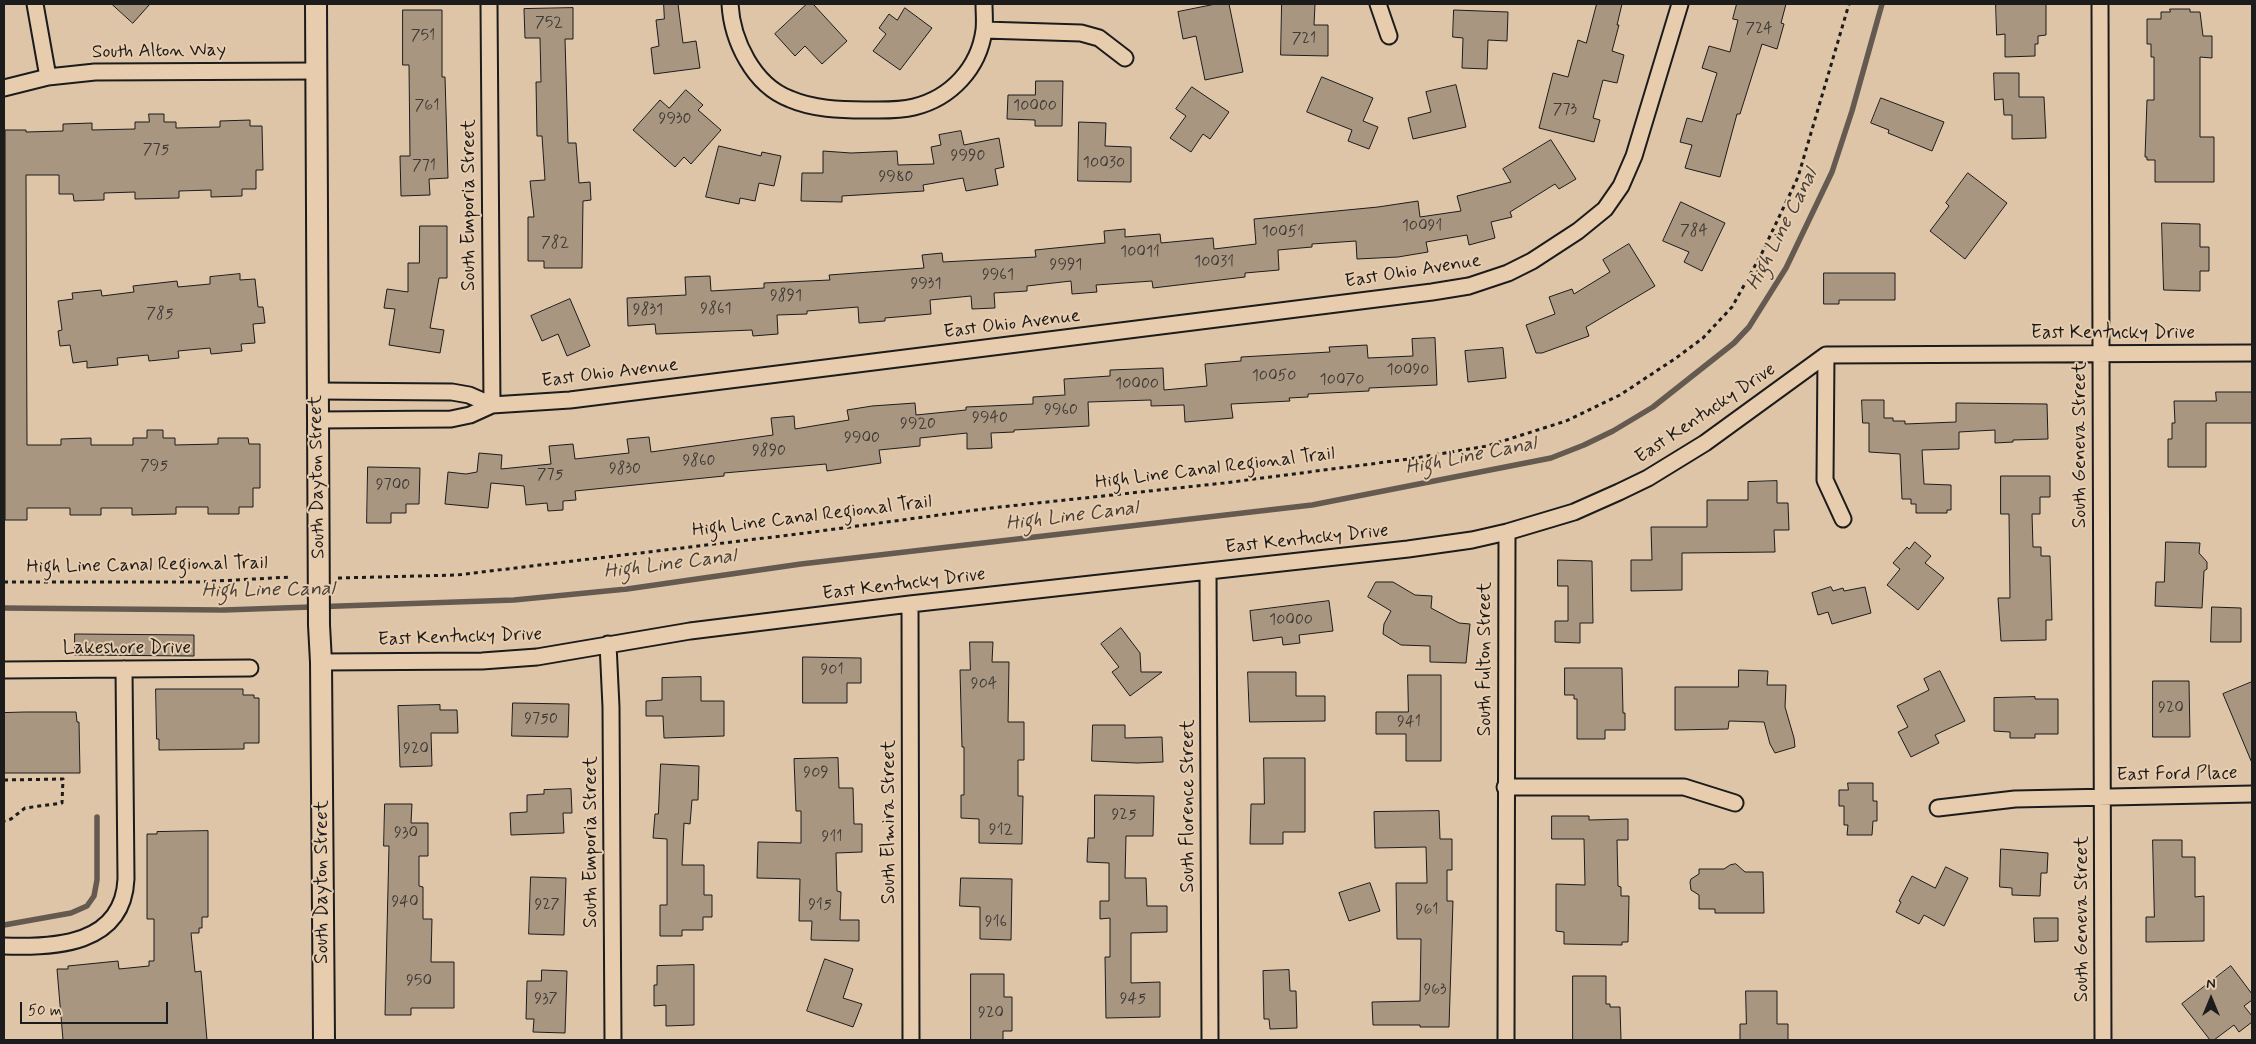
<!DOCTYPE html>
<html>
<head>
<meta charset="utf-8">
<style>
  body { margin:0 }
  #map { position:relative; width:2256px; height:1044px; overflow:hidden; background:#dfc5a8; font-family:Mynerve,sans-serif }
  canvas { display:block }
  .frame { position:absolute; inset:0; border:5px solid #1c1c1c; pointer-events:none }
  .north { position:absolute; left:2186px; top:974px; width:50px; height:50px; -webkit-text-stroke:4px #e7ccae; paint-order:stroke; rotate:0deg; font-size:14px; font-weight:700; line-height:20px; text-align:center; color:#1c1c1c }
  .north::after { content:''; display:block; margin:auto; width:18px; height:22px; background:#1c1c1c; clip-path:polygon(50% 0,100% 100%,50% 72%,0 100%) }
  .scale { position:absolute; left:20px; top:1002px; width:148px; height:22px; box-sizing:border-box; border:2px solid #1c1c1c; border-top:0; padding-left:6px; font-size:15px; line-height:18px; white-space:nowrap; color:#1c1c1c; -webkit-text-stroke:4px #e7ccae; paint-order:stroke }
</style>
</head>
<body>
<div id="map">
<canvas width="2256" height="1044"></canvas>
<div class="frame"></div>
<div class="north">N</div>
<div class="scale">50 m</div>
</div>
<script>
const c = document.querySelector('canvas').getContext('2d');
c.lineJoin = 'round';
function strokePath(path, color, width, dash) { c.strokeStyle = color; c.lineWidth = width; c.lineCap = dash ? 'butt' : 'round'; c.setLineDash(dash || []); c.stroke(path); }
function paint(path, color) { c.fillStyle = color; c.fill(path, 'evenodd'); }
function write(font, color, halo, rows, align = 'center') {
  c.font = font + ' Mynerve,sans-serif'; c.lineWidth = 4; c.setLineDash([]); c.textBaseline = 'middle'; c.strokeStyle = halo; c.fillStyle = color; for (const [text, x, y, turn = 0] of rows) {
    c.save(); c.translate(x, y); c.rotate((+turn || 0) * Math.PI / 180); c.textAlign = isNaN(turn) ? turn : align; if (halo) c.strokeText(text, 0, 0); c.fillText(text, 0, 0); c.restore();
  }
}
const stream = new Path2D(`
  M4,608L224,610L514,600L627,589L801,564L1312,505L1551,458L1584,445L1613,431L1653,407L1734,343L1749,327L1786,268L1832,172L1852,111L1882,4
  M4,925L71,913L87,906L94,896L97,880V817`);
const building = new Path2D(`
  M112,4H150L133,23Z
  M664,4H678L683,43L696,41L700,68L654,74L651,48L659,46L656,20L664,19Z
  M807,4H813L847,41L822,64L805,46L795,56L775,34Z
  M1216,4H1229L1243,72L1205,80L1196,36L1183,39L1178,12Z
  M1282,4H1315L1314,25H1328V56L1281,55Z
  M1597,4H1622L1617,25H1619L1612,51L1624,55L1617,83L1603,80L1593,118L1600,120L1594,142L1539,128L1553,73L1568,77L1578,40L1586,43Z
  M1737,4H1786L1781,23L1784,24L1777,49L1762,44L1740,114H1737L1720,177L1685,168L1692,145L1680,142L1687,118L1702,122L1717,73L1702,68L1709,46L1730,52L1738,20L1733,19Z
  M1996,4H2046V35L2038,36V44H2035V56L2005,57V34L1997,35Z
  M573,8V39H565L568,143H576L579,183L590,182L591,200L583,201L582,268H544V261H528V217H534L530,181L545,180L542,136H537L536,82H541L540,38H525L524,9Z
  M905,8L932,28L900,70L873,51L886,34L879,28L889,14L897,20Z
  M2170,9H2190V12H2200L2203,36H2212V58L2200,57V137H2214V182H2155V160H2147V157H2145L2147,100H2154V57H2151V44H2147V19H2161V12H2170Z
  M403,10H442V77H445L448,178L429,179L430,195L401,196L400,156H410L409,65H403Z
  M1454,10L1508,12L1507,41L1488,40L1487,69L1462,68L1463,38L1453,37Z
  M1994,73H2019V97H2044L2046,138L2012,139V115H2004L2003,99L1995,100Z
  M1322,77L1373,98L1363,121L1378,127L1369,149L1348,141L1352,130L1307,112Z
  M1036,81H1063L1062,126H1035V120L1007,119L1008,95H1035Z
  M1456,85L1466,127L1413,139L1408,118L1431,112L1426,92Z
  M1192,87L1229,112L1210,139L1203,134L1191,152L1170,138L1186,116L1176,109Z
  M686,90L703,105L698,110L721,130L691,164L684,157L675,167L633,130L660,100L669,108Z
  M1881,98L1944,122L1932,151L1888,133L1889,130L1871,123Z
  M149,114H164V122H176V128L220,127V121L250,120V126H262L263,170H256V189H242V196L211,197V190L179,191V198L135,199V192L104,193V200L74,201L73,194H59V175H26L27,445H61V439L91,438V445H133V438H147V430H163V438H175V445L218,444V438H248L249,444H260V488H253V507H239V514H208V507H176V514L132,515V508H101V515H70V508H27V520H5V130H26V132L63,131V124L92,123V130L135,129V122H149Z
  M1079,122L1106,123L1105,146L1131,147V182L1078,181Z
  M961,131L964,145L999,138L1004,167L995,169L998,185L966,191L963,178L923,185L924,191L842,196V202L801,201L802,173H823V151L851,153L897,151L898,165L934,164L931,147L941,145L939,135Z
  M1551,140L1576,179L1559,189L1555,184L1510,212L1512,217L1491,222L1495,238L1469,245L1467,235L1426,242L1428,252L1398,257L1357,259L1356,241L1312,244V247L1278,250L1279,270L1245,273V277L1153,288L1152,281L1096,285L1097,292L1072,294L1071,281L1027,286V291L994,293L995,308L972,309L971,296L930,300L931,314L885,318V321L859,323L858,307L807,311V314L777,315L778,334L753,336L752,330L656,334L655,324L628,326L627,298L686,295L685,277L710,276L711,291L764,288V283L830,280L829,275L924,268L922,255L942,253L943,262L1036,257L1035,250L1105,243L1104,231L1125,229V237L1160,234L1161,243L1213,238L1214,249L1256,244L1254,219L1378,207L1418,201L1420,217L1461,211L1457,196L1511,182L1503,169Z
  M719,146L761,156L762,152L781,156L774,186L759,183L755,201L740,198L739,204L706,197Z
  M1968,173L2007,203L1965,259L1930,231L1949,206L1946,203Z
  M1681,202L1725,223L1702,271L1684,262L1689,252L1663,241Z
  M2162,223L2200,224V247H2209V271H2200V291L2164,290Z
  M420,226H447V278H439L430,328L444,330L440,353L389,345L395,309L384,308L387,289L408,292V263H419Z
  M1629,244L1655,286L1586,327L1589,336L1542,353H1536L1526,325L1555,314L1549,297L1572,289L1574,294L1610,272L1603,260Z
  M1824,273H1895V300H1839V304H1824Z
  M240,274V280L255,279L258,307H263L265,323L253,324L255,343L241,344L242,351L211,354L210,348L178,351L179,358L149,361L148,355L117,358L118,365L87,368V361L73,363L70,345L60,346L58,331L62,330L58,301L73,299L72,293L101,290L102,296L134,292L133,286L177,281L178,287L210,284V277Z
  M570,299L590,346L567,356L558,334L542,341L531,316Z
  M1435,338L1437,385L1369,388V391L1308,394V397L1289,398L1290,401L1231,404L1233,418L1185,422L1184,405L1151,406V400L1088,402L1089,426L1014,430V432L991,433L992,448L967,449V433L920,438V446L879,450L881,463L827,471L826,464L724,473V476L575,491L576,500L563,501V510L548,511L547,503L526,505L524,486L491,483L488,508L445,504L448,472L466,474L477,472L479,453L502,455L501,469L551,464L549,446L573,444L575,459L629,453L627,439L649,437L651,452L773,435L771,418L794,416L795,429L849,420L847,410L872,406L915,403L916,415L966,410V407L1033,404V397L1065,395L1064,379L1110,376V370L1163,368L1164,390L1207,386L1205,364L1241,361V357L1330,352L1329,347L1367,345L1368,358L1413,356L1412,339Z
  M1503,348L1506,378L1468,382L1465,351Z
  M2216,392H2252V423H2206V467H2168V439H2172V423H2175L2174,401H2216Z
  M1862,400H1884V418H1893V421H1905V424L1956,422V403L2047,404L2048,439L2013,440V442L1995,443V430L1959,432V449L1922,450L1924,484L1951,485V510H1947V513H1916V504H1911V499H1902L1900,454L1869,452V423H1863Z
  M368,467L420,468L419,504H406V513H391V523H367Z
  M2001,476H2050V497H2040V514H2032L2033,547H2041V556H2050L2052,620H2046V640L2001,641L1998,598H2010L2009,514H2001Z
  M1777,481V503H1788L1789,530H1774L1775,552L1682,553V590L1631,591V560H1652L1651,527H1707V500H1748V482Z
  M1915,542L1931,556L1925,563L1944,578L1918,610L1887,585L1900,569L1893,563L1907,547L1909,549Z
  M2166,542L2200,543L2199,553L2207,562V569L2204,571L2202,608L2155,606L2156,582H2164Z
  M1558,560L1592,561L1593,623H1580V643L1555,642V621H1568V586H1558Z
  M1376,582H1393L1415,595L1432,596L1431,608L1459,623L1470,624L1466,663L1430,662V646L1401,645L1383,634L1384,624L1391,611L1368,597Z
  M1831,587L1833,591L1843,588L1844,591L1865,587L1871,613L1832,624L1828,612L1818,615L1812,593Z
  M1329,601L1333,631L1299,635L1300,643L1283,645L1282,637L1253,641L1250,611Z
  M2212,607L2241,608V642H2211Z
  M1121,628L1140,653L1141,672H1162L1130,696L1112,672L1119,667L1101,644Z
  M75,634L194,635V656L75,655Z
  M970,642H993L992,662H1009L1008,722H1024V760H1018V796H1023L1022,844L979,843V819L961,818V795H964V747H962L960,670H970Z
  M803,657L861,658V683H847V703H803Z
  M1565,668H1622L1623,713H1625V730H1605V739H1577V699H1574V695H1565Z
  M1739,670L1768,671L1767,685H1786L1785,707L1794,738L1795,747L1775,753L1770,744L1764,722L1729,721L1728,729L1675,730V687H1738Z
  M1940,671L1965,721L1935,735L1939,743L1911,757L1898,732L1908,727L1897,706L1929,690L1924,679Z
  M1248,672H1296V696H1325V721L1250,722Z
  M1408,675H1441V761H1406V734H1376V712H1408Z
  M701,677V701H724V736L664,738L663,716H646V701L662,700V678Z
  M2153,681H2189L2190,737H2153Z
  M2252,682V763L2223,694Z
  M156,689H243V695H254V698H259V743H244V749L159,750V739H157Z
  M2035,697V699H2058V734H2035V738H2010V732L1994,731V698Z
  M513,703L569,704L568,737L512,736Z
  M440,705V710H457L458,733H431L432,766L400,767L398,706Z
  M25,712H76L77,722H79L80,773H4V713Z
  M1093,725H1125V738L1162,737L1163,762L1137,763L1092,761Z
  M838,758L839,788H853L854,824H862V852L836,853L837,891L841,892L840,920H859V941L811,940L812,921H799L800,879L757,878L758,842L801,843V811H796L794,759Z
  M1264,758H1305V832H1283V844H1250L1251,804H1264Z
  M661,764L699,766L698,800H692L690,824L684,823L682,865H704V895H712V917H703V930H682V936H660V905H667V839L653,838L655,814H658Z
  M1848,783H1873V801H1877V821H1873L1872,835H1847L1848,825H1844V806H1839V790H1848Z
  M571,789L572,813H563L564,833L511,835L510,813L527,812V795L544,794V790Z
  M1095,795L1154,796L1153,836H1126L1125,878H1146L1147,906H1167V932L1131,933V983L1160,982V1017L1106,1018L1105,957H1110V918L1100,919V901H1109V863L1087,862L1088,838H1094Z
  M385,804H412L411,823H428V856H419V886L423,887V919H432L431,962H454V1008H411V1015H385L389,846H384Z
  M1439,811L1440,839H1452V870H1447V901H1453L1449,1027H1420V1025H1373L1372,1002L1420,1001L1421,939H1397L1396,883H1427L1426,847L1375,848L1374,812Z
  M1552,816H1589V820L1628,819V840H1617L1618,886L1621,887V896H1629L1628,942H1622V945L1564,944V932L1556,931V884L1585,885L1584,839H1552Z
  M208,831V917H202V928H199V933H191L195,972L201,971L207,1040H63L57,969H68V966L118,961L119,969L149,966V961H154V919H147V834H157V832Z
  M2153,840H2182V857H2195V897L2204,896V941L2146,942V917H2154Z
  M2001,849L2048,853L2047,873H2041L2040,896L2012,895V888L2000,887Z
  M1736,864L1745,872H1763L1764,913H1715V909H1699V895L1691,890L1690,882L1691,879L1699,874V869H1724L1730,865Z
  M1946,867L1968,878L1944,926L1924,915L1919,924L1896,912L1901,902L1899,901L1912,876L1935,888Z
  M531,877L566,878L564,935L529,934Z
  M961,878L1012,879L1011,940L980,939V907L960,906Z
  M1370,883L1380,911L1349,921L1339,893Z
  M2034,918H2058V941L2035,942Z
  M825,959L853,969L843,998L862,1004L853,1027L807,1011Z
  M694,965V1025L666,1026V1005L654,1006V985H657V966Z
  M2231,966L2252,994V1000L2244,1006L2252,1016V1022L2239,1032L2234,1025L2214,1040H2210L2182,1004Z
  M542,970L567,971L565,1033L533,1032L534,1019H526L527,981H541Z
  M1289,970L1290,991H1296L1297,1028L1270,1029L1269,1019H1264L1263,971Z
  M971,974H1004V997H1012V1031H1003V1040H971Z
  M1573,976H1606V1004H1610V1007H1620L1621,1040H1573Z
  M1746,991H1777V1024H1788V1040H1740V1024H1746Z`);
const path = new Path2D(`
  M338,578L457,575L798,534L991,508L1224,483L1409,459L1487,446L1566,421L1620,395L1676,358L1703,338L1732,307L1761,255L1798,177L1849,4
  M4,582H198L291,577
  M4,780L63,779L62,803L25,808L11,819L4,821`);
const minor = new Path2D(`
  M35,4L48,77
  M489,4L492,405
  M730,4C732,40 753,85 790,99C813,109 840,110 865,110C881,110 898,111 914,107C951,98 979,68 984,30C985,22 984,12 984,4
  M1378,4L1389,36
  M2100,4L2103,1040
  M984,30L1081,33L1099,38L1125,58
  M4,88L48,77L95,72L317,71
  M1826,355L1825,480L1843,519
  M318,391L452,392L469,395L492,405
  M318,420L451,419L470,415L492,405L570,400L1432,292L1469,286L1508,273L1532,261L1578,231L1605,209L1621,186L1634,156L1680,4
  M1208,571L1210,1040
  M910,604L911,1040
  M608,644L611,707L613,1040
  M321,662L482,661L537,657L690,631L910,604L1408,549L1472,540L1507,532L1574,512L1619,492L1648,478L1705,443L1826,355L2252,353
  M4,670L250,668
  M1505,787H1684L1735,803
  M1938,808L2015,799L2252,794
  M4,946C55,948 123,945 126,879L124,669
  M1506,1040L1507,532`);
const tertiary = new Path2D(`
  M316,4L319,625L321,662L324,1040`);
const numberNames = [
  ["752",549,24],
  ["724",1759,30],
  ["751",423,37],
  ["721",1304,40],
  ["761",427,107],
  ["10000",1035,107],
  ["773",1565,111],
  ["9930",675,120],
  ["775",156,151],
  ["9990",968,157],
  ["10030",1104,164],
  ["771",424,167],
  ["9980",896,178],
  ["10091",1422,227],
  ["784",1694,232],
  ["10051",1283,233],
  ["782",555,244],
  ["10011",1140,253],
  ["10031",1214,263],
  ["9991",1066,266],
  ["9961",998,276],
  ["9931",926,285],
  ["9891",786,297],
  ["9861",716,310],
  ["9831",648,311],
  ["785",160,315],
  ["10090",1408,371],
  ["10050",1274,377],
  ["10070",1342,381],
  ["10000",1137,385],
  ["9960",1061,411],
  ["9940",990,419],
  ["9920",918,425],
  ["9900",862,439],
  ["9890",769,452],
  ["9860",699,462],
  ["795",154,467],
  ["9830",625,470],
  ["775",550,476],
  ["9700",393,486],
  ["10000",1291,621],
  ["901",832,671],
  ["904",984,685],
  ["920",2171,709],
  ["9750",541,720],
  ["941",1409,723],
  ["920",416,750],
  ["909",816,774],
  ["925",1124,816],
  ["912",1001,831],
  ["930",406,834],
  ["911",832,838],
  ["940",405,903],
  ["927",547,906],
  ["915",820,906],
  ["961",1427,911],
  ["916",996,923],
  ["950",419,982],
  ["963",1435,991],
  ["937",546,1000],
  ["945",1133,1000],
  ["920",991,1014]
];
const streetNames = [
  ["South Alton Way",159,52,-1],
  ["South Emporia Street",470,205,-90],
  ["East Ohio Avenue",1413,272,-9],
  ["East Ohio Avenue",1012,325,-7],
  ["East Kentucky Drive",2113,334],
  ["East Ohio Avenue",610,374,-7],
  ["East Kentucky Drive",1706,414,-34],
  ["South Geneva Street",2081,445,-90],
  ["High Line Canal Regional Trail",1215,469,-7],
  ["South Dayton Street",318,477,-91],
  ["High Line Canal Regional Trail",812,517,-7],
  ["East Kentucky Drive",1307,540,-6],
  ["High Line Canal Regional Trail",147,566,-1],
  ["East Kentucky Drive",904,585,-7],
  ["East Kentucky Drive",460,638,-2],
  ["Lakeshore Drive",127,649],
  ["South Fulton Street",1486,659,-90],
  ["East Ford Place",2177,775,-1],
  ["South Florence Street",1189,806,-90],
  ["South Elmira Street",890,822,-90],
  ["South Emporia Street",592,842,-90],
  ["South Dayton Street",323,882,-90],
  ["South Geneva Street",2083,919,-90]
];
const waterNames = [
  ["High Line Canal",1783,230,-63],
  ["High Line Canal",1471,457,-11],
  ["High Line Canal",1072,517,-7],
  ["High Line Canal",670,565,-7],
  ["High Line Canal",268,591,-1]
];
strokePath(stream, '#655a50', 5.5);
paint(building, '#a89681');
strokePath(building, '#1c1c1c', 1);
strokePath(minor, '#1c1c1c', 19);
strokePath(tertiary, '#1c1c1c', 24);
strokePath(path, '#1c1c1c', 3, [4, 4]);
strokePath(minor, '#e7ccae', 15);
strokePath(tertiary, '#e7ccae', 20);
write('16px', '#3f3a35', null, numberNames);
write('19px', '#1c1c1c', '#e7ccae', streetNames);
write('italic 20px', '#46403a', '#e7ccae', waterNames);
</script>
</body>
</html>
